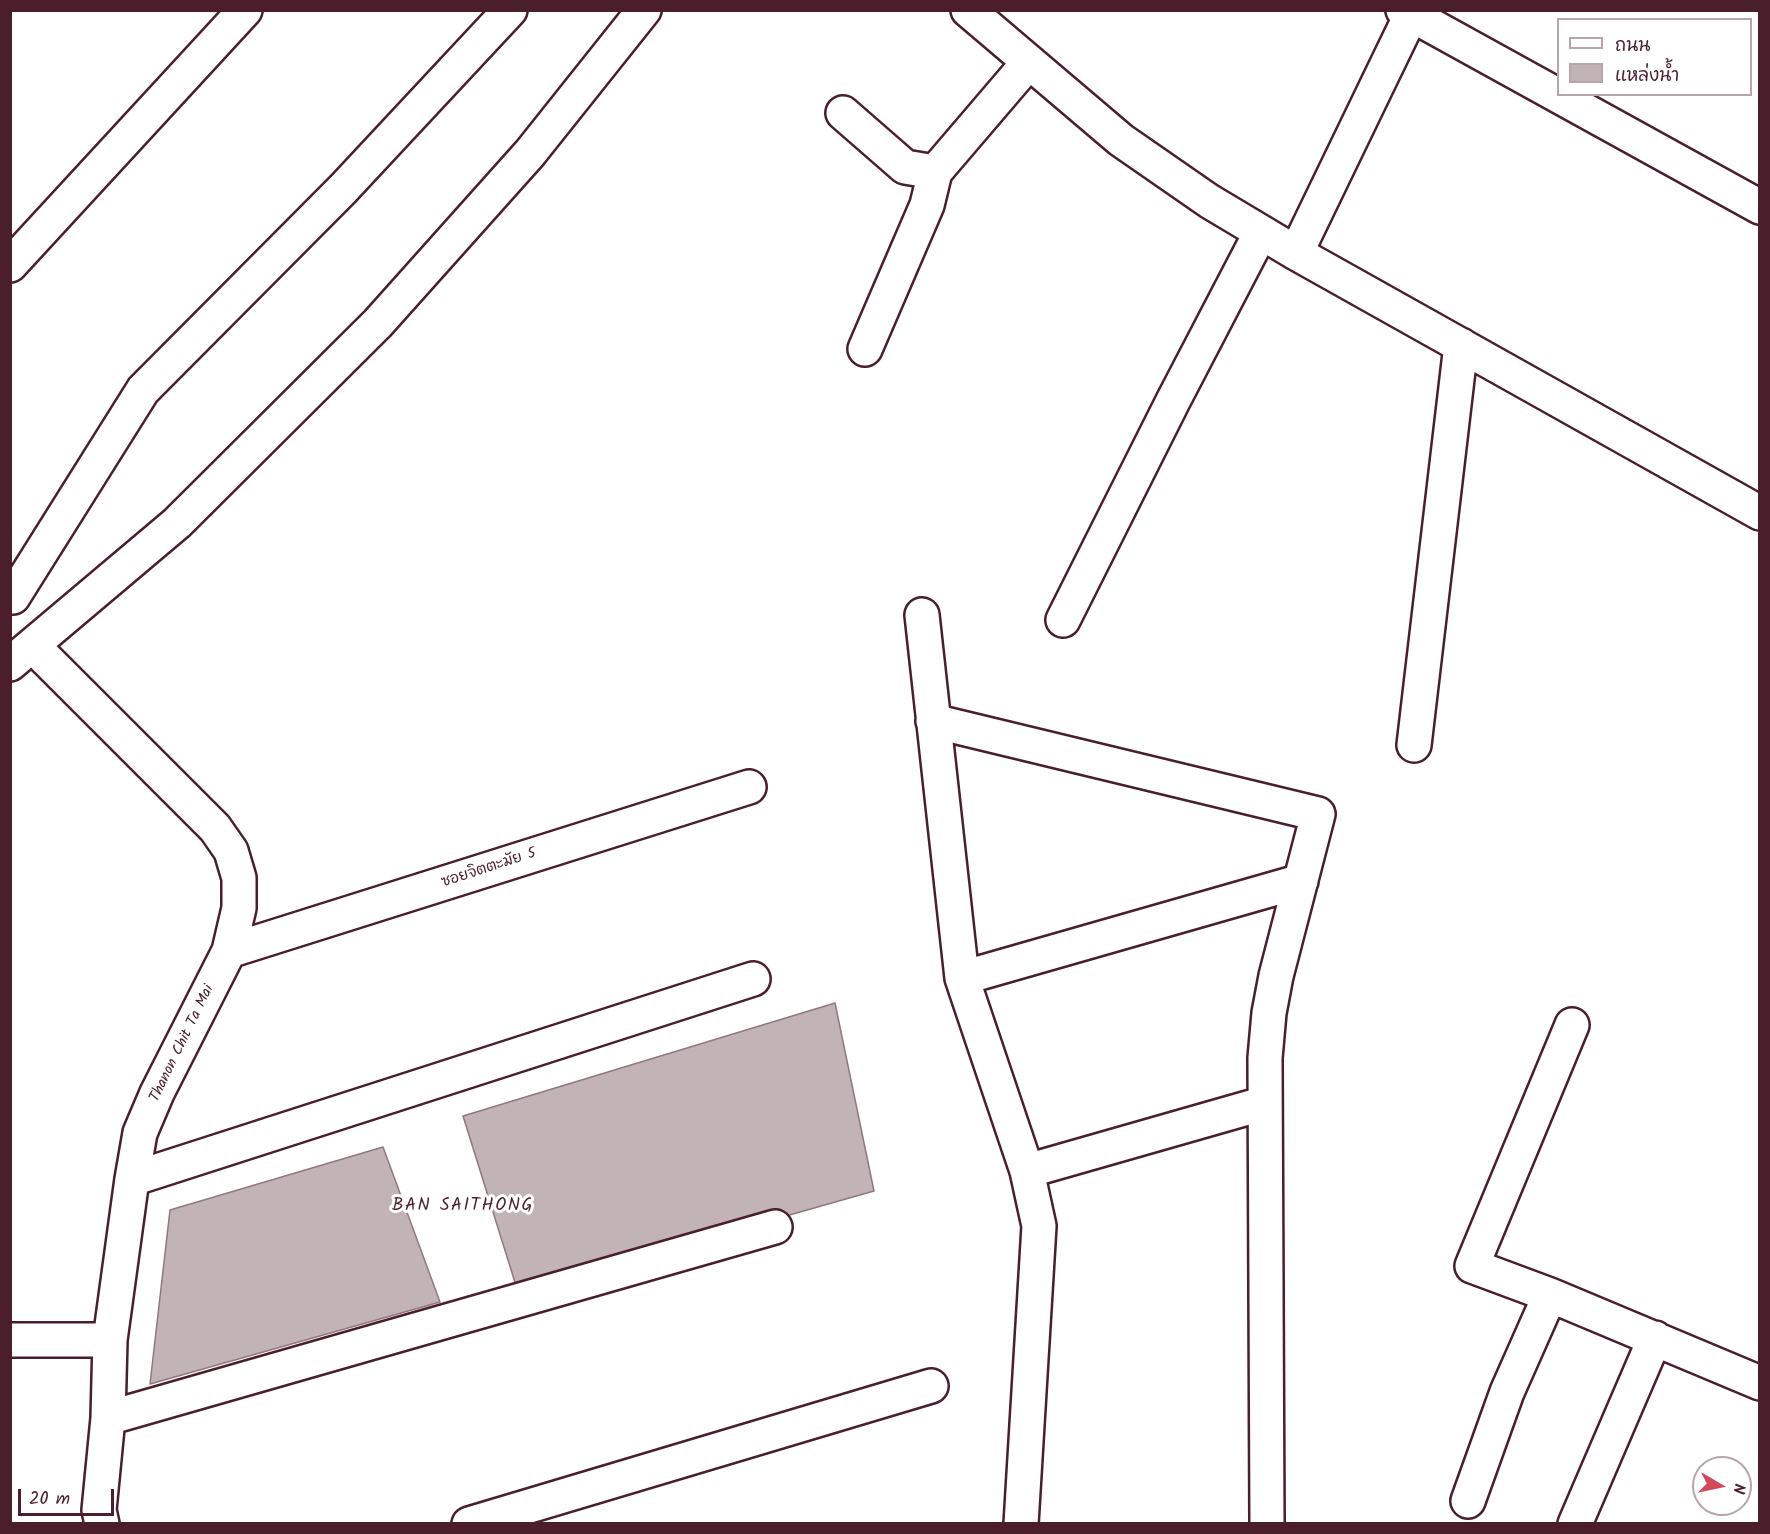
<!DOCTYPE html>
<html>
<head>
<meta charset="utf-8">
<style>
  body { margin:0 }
  #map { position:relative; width:1770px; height:1534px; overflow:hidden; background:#fff; font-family:Kalam,"Playpen Sans Thai",sans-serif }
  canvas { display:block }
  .frame { position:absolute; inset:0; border:12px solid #4a1f2b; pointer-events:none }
  .legend { position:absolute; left:1557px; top:18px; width:195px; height:78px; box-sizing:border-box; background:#fff; border:2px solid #b7a5aa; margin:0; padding:8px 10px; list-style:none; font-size:18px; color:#4a1f2b }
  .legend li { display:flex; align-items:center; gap:12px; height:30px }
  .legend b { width:30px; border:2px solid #b7a5aa }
  .north { position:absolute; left:1692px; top:1456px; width:60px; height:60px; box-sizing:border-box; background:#fff; border:2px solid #b7a5aa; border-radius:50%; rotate:99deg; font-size:16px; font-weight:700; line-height:24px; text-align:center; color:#4a1f2b }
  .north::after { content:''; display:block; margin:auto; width:21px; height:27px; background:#d1495b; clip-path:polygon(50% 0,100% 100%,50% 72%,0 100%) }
  .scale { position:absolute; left:18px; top:1489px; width:96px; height:27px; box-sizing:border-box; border:3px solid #4a1f2b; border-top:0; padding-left:8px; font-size:18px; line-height:21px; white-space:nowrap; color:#4a1f2b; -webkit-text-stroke:4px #fff; paint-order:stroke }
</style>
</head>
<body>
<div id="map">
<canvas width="1770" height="1534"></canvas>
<div class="frame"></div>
<ul class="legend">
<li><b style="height:8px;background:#fff"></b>ถนน</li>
<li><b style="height:16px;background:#c1b3b6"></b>แหล่งน้ำ</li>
</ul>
<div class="north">N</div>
<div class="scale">20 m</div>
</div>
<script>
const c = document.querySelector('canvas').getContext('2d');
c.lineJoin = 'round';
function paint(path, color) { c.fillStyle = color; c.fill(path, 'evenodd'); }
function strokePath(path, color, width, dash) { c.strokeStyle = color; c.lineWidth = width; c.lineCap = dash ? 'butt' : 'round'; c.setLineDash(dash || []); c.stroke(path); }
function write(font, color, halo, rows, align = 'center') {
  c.font = font + ' Kalam,"Playpen Sans Thai",sans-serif'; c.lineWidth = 6; c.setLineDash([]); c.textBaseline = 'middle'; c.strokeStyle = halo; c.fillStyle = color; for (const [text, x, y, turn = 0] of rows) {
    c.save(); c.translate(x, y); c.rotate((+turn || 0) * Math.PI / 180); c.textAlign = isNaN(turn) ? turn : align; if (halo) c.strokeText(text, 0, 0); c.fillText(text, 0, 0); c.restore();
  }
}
const water = new Path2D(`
  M835,1003L874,1191L518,1292L463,1116Z
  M383,1147L440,1302L150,1384L170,1210Z`);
const minor = new Path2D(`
  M968,10L1121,140L1209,201L1296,253L1760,513
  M1403,10L1760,207
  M843,113L905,167L935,172
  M1296,253L1411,15
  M10,265L245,10
  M865,349L927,205L935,172L1029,62
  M10,596L13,597L143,390L343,189L510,10
  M922,615L962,978L1027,1171L1039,1226L1021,1524
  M1063,620L1173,401L1261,232
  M33,646L215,828L231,851L239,878V908L229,951L157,1093L140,1133L132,1179L110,1340L108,1418L99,1510L102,1524
  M10,664L177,523L378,323L530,153L644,10
  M933,721L1318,814L1276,976L1269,1013L1265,1058L1267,1524
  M1414,745L1461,345
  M229,951L749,787
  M962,978L1301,881
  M1572,1025L1472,1266L1550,1295L1760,1383
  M1027,1171L1265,1103
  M132,1179L753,979
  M10,1340H110
  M108,1418L775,1227
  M1468,1501L1507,1392L1550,1295
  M469,1524L931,1386
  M1575,1524L1655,1338`);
const streetNames = [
  ["ซอยจิตตะมัย 5",489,869,-18],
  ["Thanon Chit Ta Mai",183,1044,-64]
];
const quarterNames = [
  ["BAN SAITHONG",463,1207]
];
paint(water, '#c1b3b6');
strokePath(water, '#91787e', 1.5);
strokePath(minor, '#4a1f2b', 38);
strokePath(minor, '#fff', 33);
write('15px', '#4a1f2b', '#fff', streetNames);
c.letterSpacing = '1.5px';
write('18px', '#4a1f2b', '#fff', quarterNames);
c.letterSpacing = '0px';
</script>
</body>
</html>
